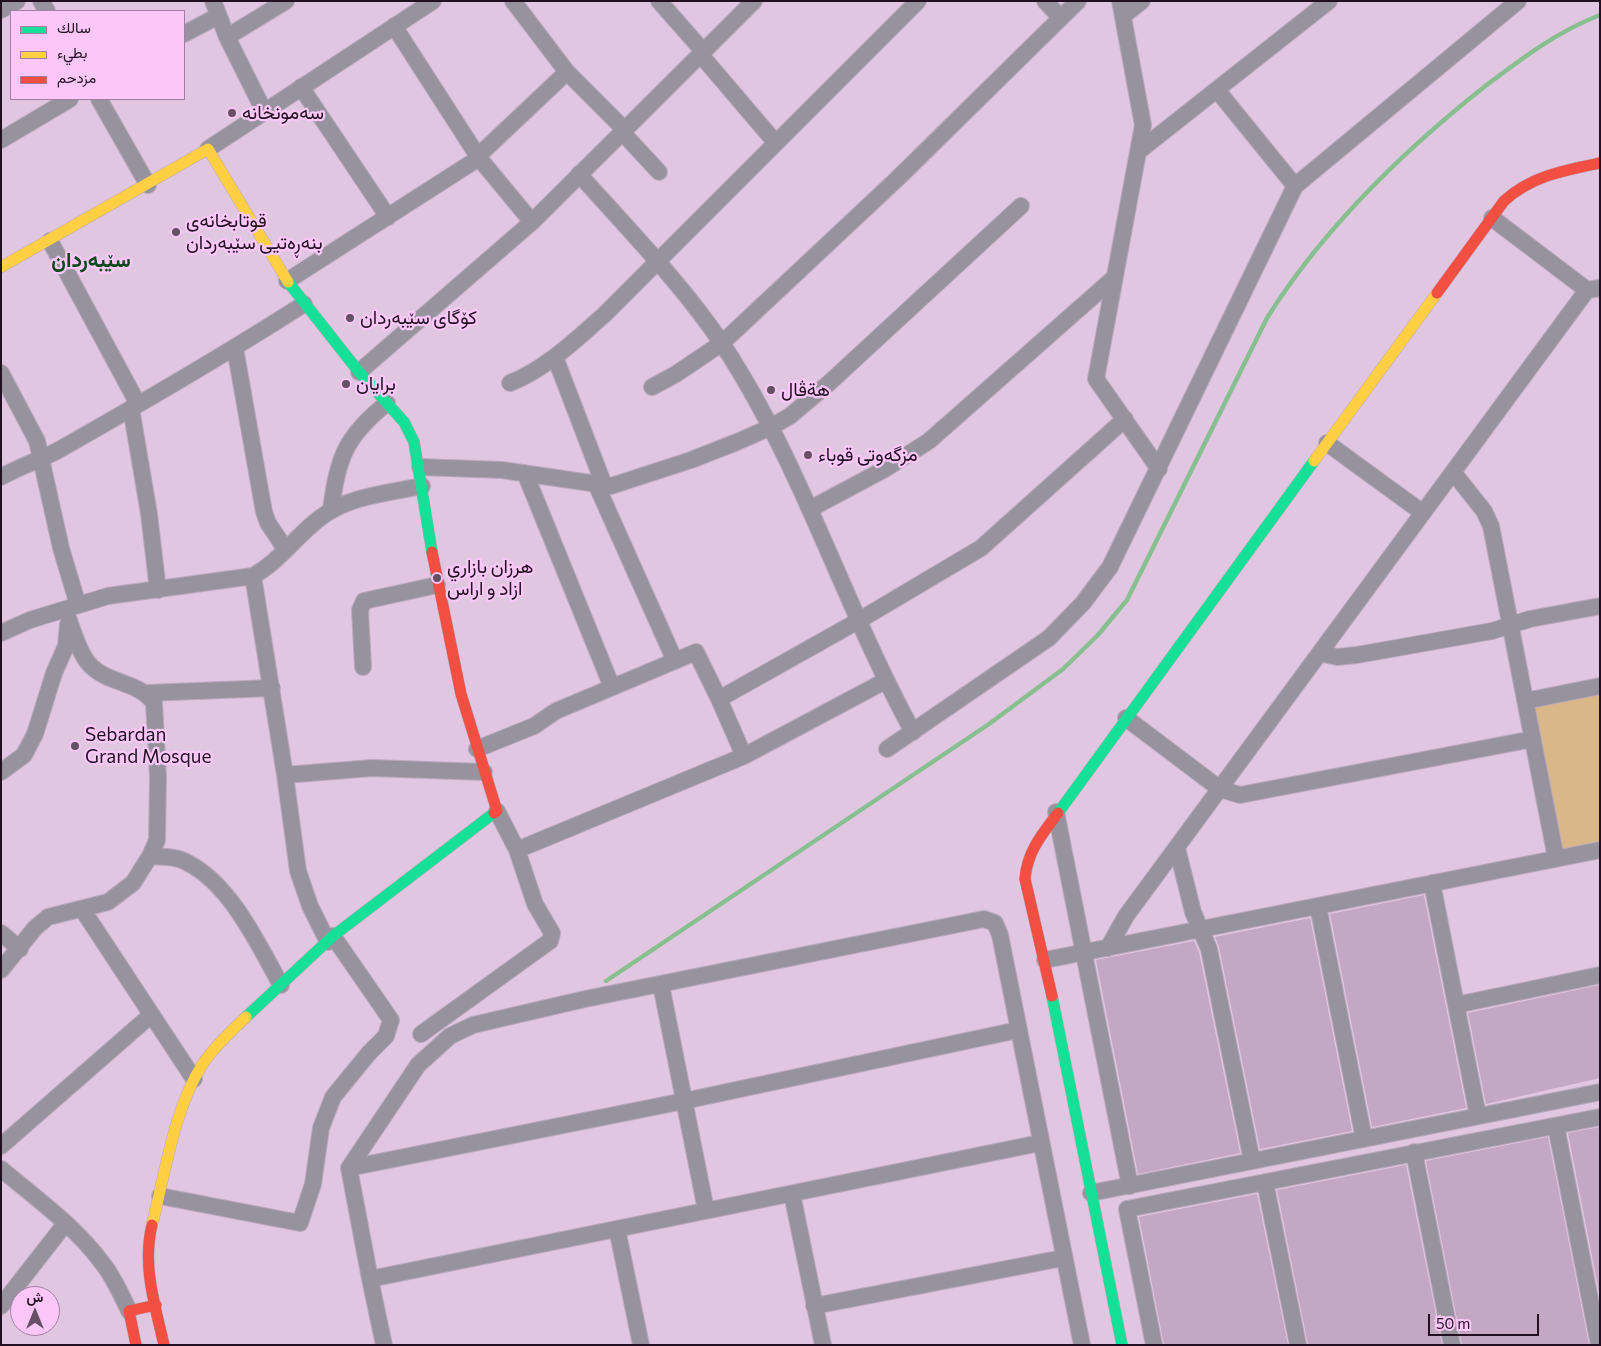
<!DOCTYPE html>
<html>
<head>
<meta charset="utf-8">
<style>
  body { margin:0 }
  #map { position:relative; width:1601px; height:1346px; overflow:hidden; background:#e1c6e1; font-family:Commissioner,Vazirmatn,sans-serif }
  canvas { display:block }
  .frame { position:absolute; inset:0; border:2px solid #221022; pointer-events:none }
  .legend { position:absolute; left:10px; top:10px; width:175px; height:90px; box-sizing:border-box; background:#fbc7f9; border:1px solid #a47ea3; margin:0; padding:6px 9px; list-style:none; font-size:15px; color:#221022 }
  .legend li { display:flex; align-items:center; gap:10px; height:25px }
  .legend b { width:25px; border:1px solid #a47ea3 }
  .north { position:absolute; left:10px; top:1286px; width:50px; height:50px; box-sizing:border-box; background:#fbc7f9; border:1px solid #a47ea3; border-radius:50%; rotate:0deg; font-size:14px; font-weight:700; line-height:20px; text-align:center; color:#221022 }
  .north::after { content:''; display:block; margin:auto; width:18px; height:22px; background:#655065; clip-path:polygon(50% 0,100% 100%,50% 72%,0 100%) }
  .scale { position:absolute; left:1428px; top:1314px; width:111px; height:22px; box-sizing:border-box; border:2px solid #221022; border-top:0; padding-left:6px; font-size:15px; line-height:18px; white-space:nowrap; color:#221022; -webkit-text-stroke:4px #fbc7f9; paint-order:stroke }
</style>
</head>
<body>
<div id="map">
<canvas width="1601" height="1346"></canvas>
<div class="frame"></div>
<ul class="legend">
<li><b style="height:6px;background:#16e098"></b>سالك</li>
<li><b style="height:6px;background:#ffcf43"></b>بطيء</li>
<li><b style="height:6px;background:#f24e42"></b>مزدحم</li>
</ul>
<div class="north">ش</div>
<div class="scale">50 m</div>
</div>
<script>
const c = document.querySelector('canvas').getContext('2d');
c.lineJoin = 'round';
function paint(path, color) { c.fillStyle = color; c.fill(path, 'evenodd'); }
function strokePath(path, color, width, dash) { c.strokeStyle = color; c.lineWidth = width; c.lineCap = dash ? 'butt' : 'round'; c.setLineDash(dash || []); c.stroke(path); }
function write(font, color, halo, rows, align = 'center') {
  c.font = font + ' Commissioner,Vazirmatn,sans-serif'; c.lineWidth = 4.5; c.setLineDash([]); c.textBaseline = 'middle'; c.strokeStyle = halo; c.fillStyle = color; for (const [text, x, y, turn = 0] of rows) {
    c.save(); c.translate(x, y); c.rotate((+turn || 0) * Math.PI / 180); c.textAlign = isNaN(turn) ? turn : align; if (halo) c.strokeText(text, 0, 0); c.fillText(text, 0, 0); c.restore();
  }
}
const green = new Path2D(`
  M1600,692V842L1560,849L1532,705Z`);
const stream = new Path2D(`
  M606,981L989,724L1063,669L1097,636L1127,600L1267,318C1323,229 1402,152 1484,87C1521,59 1556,32 1600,15`);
const building = new Path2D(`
  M1424,895L1466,1108L1372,1127L1330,914Z
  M1310,918L1352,1131L1260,1149L1219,947L1215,937Z
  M1194,941L1199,952L1240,1153L1138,1174L1096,960Z
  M1600,985V1078L1486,1104L1468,1013Z
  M1600,1127V1297L1568,1133Z
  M1548,1137L1589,1345H1462L1426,1161Z
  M1406,1165L1442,1345H1308L1277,1190Z
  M1257,1194L1288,1345H1164L1139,1217Z`);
const street = new Path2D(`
  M41,1L47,11
  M213,1L227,37L264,111
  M513,1L567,72L624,129
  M659,1L703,51
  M1045,1L1060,17
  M1120,1L1143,125L1096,379L1159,469
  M1,10L17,1
  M1123,16L1142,1
  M394,26L479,158L532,222
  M184,34L218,16
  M227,37L286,1
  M700,54L775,142
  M301,87L388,217
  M1217,90L1295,186
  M99,99L148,185
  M621,131L659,172
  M1,140L70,99
  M208,149L433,1
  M1139,151L1329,1
  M478,156L567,72
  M579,174C627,228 683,285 723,345C802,465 844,606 913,732
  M1492,218L1587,290
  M50,241L138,404
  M287,281L479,158
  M235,348L264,512L268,523L286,550
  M555,357L604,485
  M359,372L532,222L754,1
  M1,373L37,441L61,548L78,605
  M510,383C546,369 575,340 604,315L918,1
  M652,387L676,374L722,343L897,179L1078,1
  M131,408L149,514L158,590
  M1327,443L1423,513
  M420,467L502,470L611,486L691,460L737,442L771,427L790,416L828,384L1021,206
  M1453,472L1484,511L1491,526L1556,858
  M525,473L612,687
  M1,477C19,467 39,460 57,451C140,404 223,356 304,304
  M596,484L675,661
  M810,509L885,469L929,441L1115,277
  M331,510C337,458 346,436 387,403
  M253,576L285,775L298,871L310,906L328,942
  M1,633L30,620L108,596L253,576C280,561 296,536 320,518C348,496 388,493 422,486
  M1320,653L1337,657L1357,655L1492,631L1530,619L1600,606
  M363,667L360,610L364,601L437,585
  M147,693L272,688
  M719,699L858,621L981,548L1125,419
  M1525,701L1600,686
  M1126,718L1220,789L1240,795L1533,739
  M477,749L534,726L556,711L696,652L719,699L744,756
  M887,749L1049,638L1083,603L1110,567L1295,186L1518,1
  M1,772L24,755L35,734L54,673L66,646L68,624
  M285,775L372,768L484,772
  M1056,812L1130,1186
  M1177,848L1193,912L1209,949L1252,1161
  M517,850L744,756L885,681
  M150,856C163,857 177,856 188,863C231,885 258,944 281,985
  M1432,883L1478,1116
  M1318,906L1364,1139
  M82,909L194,1079
  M1,933L20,949
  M1108,948L1126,916L1587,290L1600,288
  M1045,960L1600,850
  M1,970L35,928L48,917L108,902L133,883L150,856L157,840L158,777L154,703C138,681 109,684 91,666C80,655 74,634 69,620
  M661,985L706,1210
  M1456,1005L1600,975
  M421,1034L550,941L552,933L535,904L517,850L497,811
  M1556,1126L1599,1345
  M1,1146L151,1015
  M1414,1152L1452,1345
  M349,1168L684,1101L1018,1030
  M1,1169C36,1198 76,1227 103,1264C114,1278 121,1294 129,1311
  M1265,1182L1298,1345
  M1091,1193L1600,1092
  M792,1194L823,1345
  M160,1196L300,1223L313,1184L321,1128L333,1097L369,1053L386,1036L391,1020L333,936
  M617,1229L641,1345
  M370,1279L349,1168L418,1065L450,1036L473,1025L585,999L984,919L995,923L1000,935L1082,1345
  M1,1306L65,1224
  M814,1306L1063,1258
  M384,1345L370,1279L1040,1143
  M1154,1345L1127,1209L1600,1117`);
const fast = new Path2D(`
  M288,282L359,372L404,422L414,442L432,552
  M1058,813L1314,461
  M1052,996L1122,1345
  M246,1017L333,936L494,813`);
const slow = new Path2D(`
  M1,267L208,149L288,282
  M1314,461L1437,293
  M152,1225C165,1174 174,1109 202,1065C213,1048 231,1031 246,1017`);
const jam = new Path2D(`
  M1437,293L1504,201C1531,176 1565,170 1600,163
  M432,552L461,694L497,811L494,813
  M1052,996L1025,879C1027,852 1042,834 1058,813
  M152,1225C142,1266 155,1305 164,1345
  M136,1345L129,1311L156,1305`);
const markers = [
  [232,113,5,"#655065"],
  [176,232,5,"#655065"],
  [350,318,5,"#655065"],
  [346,384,5,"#655065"],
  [771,390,5,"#655065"],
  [808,455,5,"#655065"],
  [437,578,5,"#655065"],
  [75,746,5,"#655065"]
];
const poiNames = [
  ["سەمونخانە",242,113],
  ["قوتابخانەی",186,221],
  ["بنەڕەتیی سێبەردان",186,243],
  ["کۆگای سێبەردان",360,318],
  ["برايان",356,384],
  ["هةڤال",781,390],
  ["مزگەوتی قوباء",818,455],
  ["هرزان بازاري",447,567],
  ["ازاد و اراس",447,589],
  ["Sebardan",85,735],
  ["Grand Mosque",85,757]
];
const quarterNames = [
  ["سێبەردان",91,260]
];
paint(green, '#dab788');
strokePath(stream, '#88bf90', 4.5);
paint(building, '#c3a7c3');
strokePath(street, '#bca8bc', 18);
strokePath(fast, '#bca8bc', 12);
strokePath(slow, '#bca8bc', 12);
strokePath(jam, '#bca8bc', 12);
strokePath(street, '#96939f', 16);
strokePath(fast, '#16e098', 11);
strokePath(slow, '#ffcf43', 11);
strokePath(jam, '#f24e42', 11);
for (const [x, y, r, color] of markers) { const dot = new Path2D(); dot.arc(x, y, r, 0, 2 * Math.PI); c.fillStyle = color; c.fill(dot); strokePath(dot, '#fbc7f9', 2); }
write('19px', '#221022', '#fbc7f9', poiNames, 'left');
write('bold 21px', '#084919', '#fbc7f9', quarterNames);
</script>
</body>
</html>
